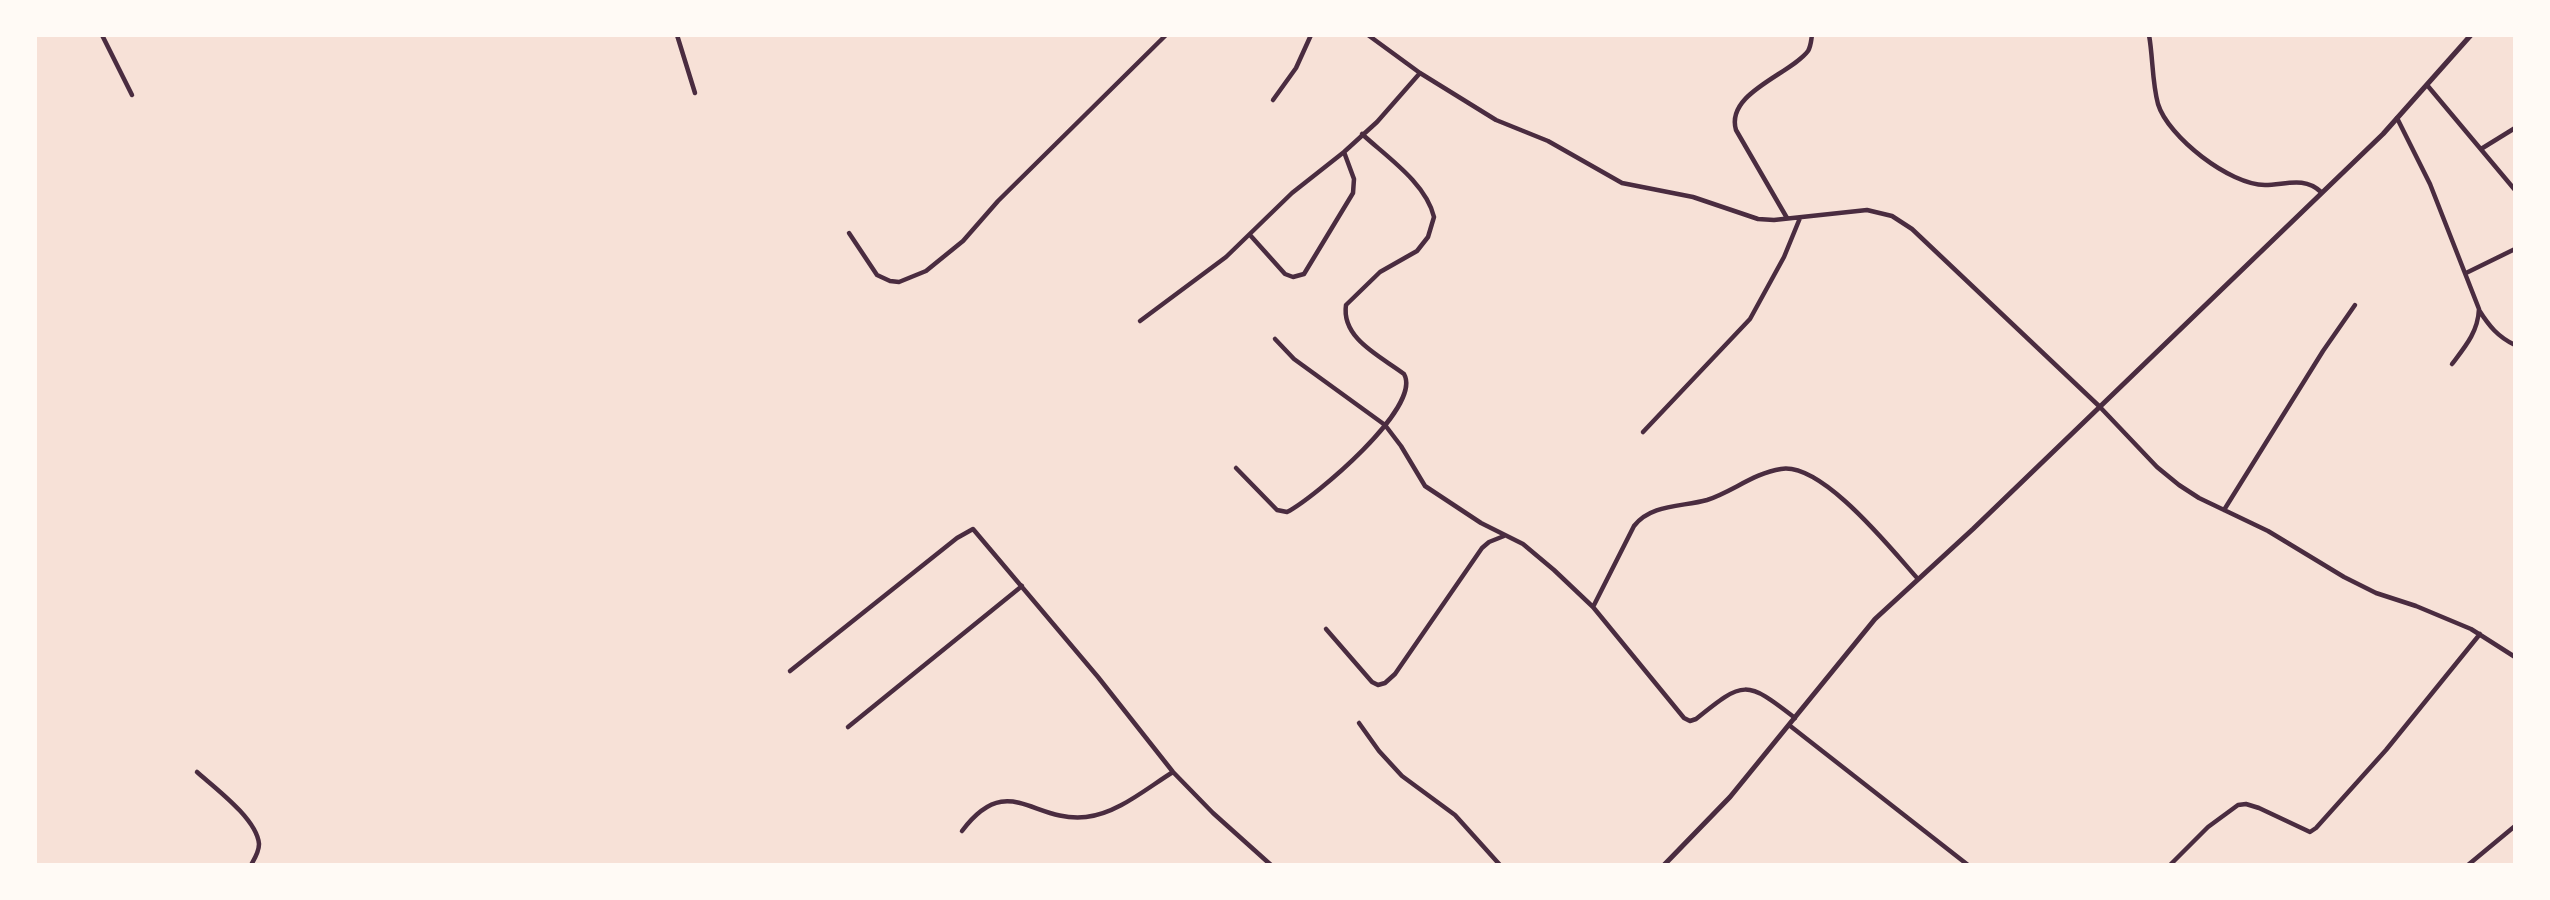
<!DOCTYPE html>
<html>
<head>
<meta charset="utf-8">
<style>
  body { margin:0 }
  #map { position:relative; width:2550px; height:900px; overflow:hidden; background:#f7e1d7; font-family:"Golos Text",sans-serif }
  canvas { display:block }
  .frame { position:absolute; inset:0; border:37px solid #fffaf5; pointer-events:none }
</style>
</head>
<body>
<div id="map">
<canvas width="2550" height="900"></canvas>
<div class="frame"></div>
</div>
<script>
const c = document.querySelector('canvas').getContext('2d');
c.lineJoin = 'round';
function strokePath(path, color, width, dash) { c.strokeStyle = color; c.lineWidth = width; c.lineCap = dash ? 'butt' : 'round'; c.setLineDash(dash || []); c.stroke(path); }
const minor = new Path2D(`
  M102,35L132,95
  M677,35L695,93
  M1368,35L1420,73L1496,120L1548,141L1622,183L1693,197L1758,219L1774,220L1867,210L1892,216L1912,229L2099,406L2157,467L2179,485L2199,498L2268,531L2344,577L2376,593L2416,606L2471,629L2515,657
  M2149,35C2153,57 2152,82 2158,104C2168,137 2230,185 2265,185C2285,185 2304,176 2321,192
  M2427,85L2515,190
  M1273,100L1296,68L1311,35
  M2397,118L2430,184L2479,309C2478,332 2465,347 2452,364
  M2481,149L2515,128
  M1787,218L1736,130C1725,93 1791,74 1808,51C1811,46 1811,41 1812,35
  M849,233L877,275L890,281L899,282L926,271L963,241L998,201L1166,35
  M1250,235L1285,274L1293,277L1304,274L1353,193L1354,179L1344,152
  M2466,273L2515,249
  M2479,310C2489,326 2498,337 2515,345
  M1140,321L1226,257L1292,193L1344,152L1377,122L1420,73
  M1275,339L1294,359L1385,425L1401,446L1425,486L1481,523L1523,544L1554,570L1593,607L1684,718L1690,721L1696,719C1744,680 1746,680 1795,718
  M1643,432L1750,319L1784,257L1800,218
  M1236,468L1277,510L1287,512C1314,498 1423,407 1404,374C1382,357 1341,339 1346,305L1380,272L1417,251L1428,237L1434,217C1426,183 1387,157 1362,134
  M2224,510L2323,351L2355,305
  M1593,607L1634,526C1651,504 1682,507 1707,500C1732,492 1754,473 1781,469C1822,462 1891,549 1918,579
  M1326,629L1372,682L1378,685L1385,683L1395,674L1482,548L1489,542L1504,536
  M790,671L957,538L973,529L1098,677L1173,772L1213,813L1271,865
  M1359,723L1379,751L1402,776L1455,815L1500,865
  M1789,725L1968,865
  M848,727L1022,586
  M197,772C215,788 257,819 259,844C259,852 255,858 251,865
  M962,831C1008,770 1033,823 1086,817C1117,814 1147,788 1173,772
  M2170,865L2208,827L2238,805L2246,804L2259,808L2310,832L2316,828L2386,750L2480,634
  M2468,865L2515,826`);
const tertiary = new Path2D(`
  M1664,865L1730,797L1875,619L1973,529L2383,134L2471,35`);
strokePath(minor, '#4a2c40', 4.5);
strokePath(tertiary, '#4a2c40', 5);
</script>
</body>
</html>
